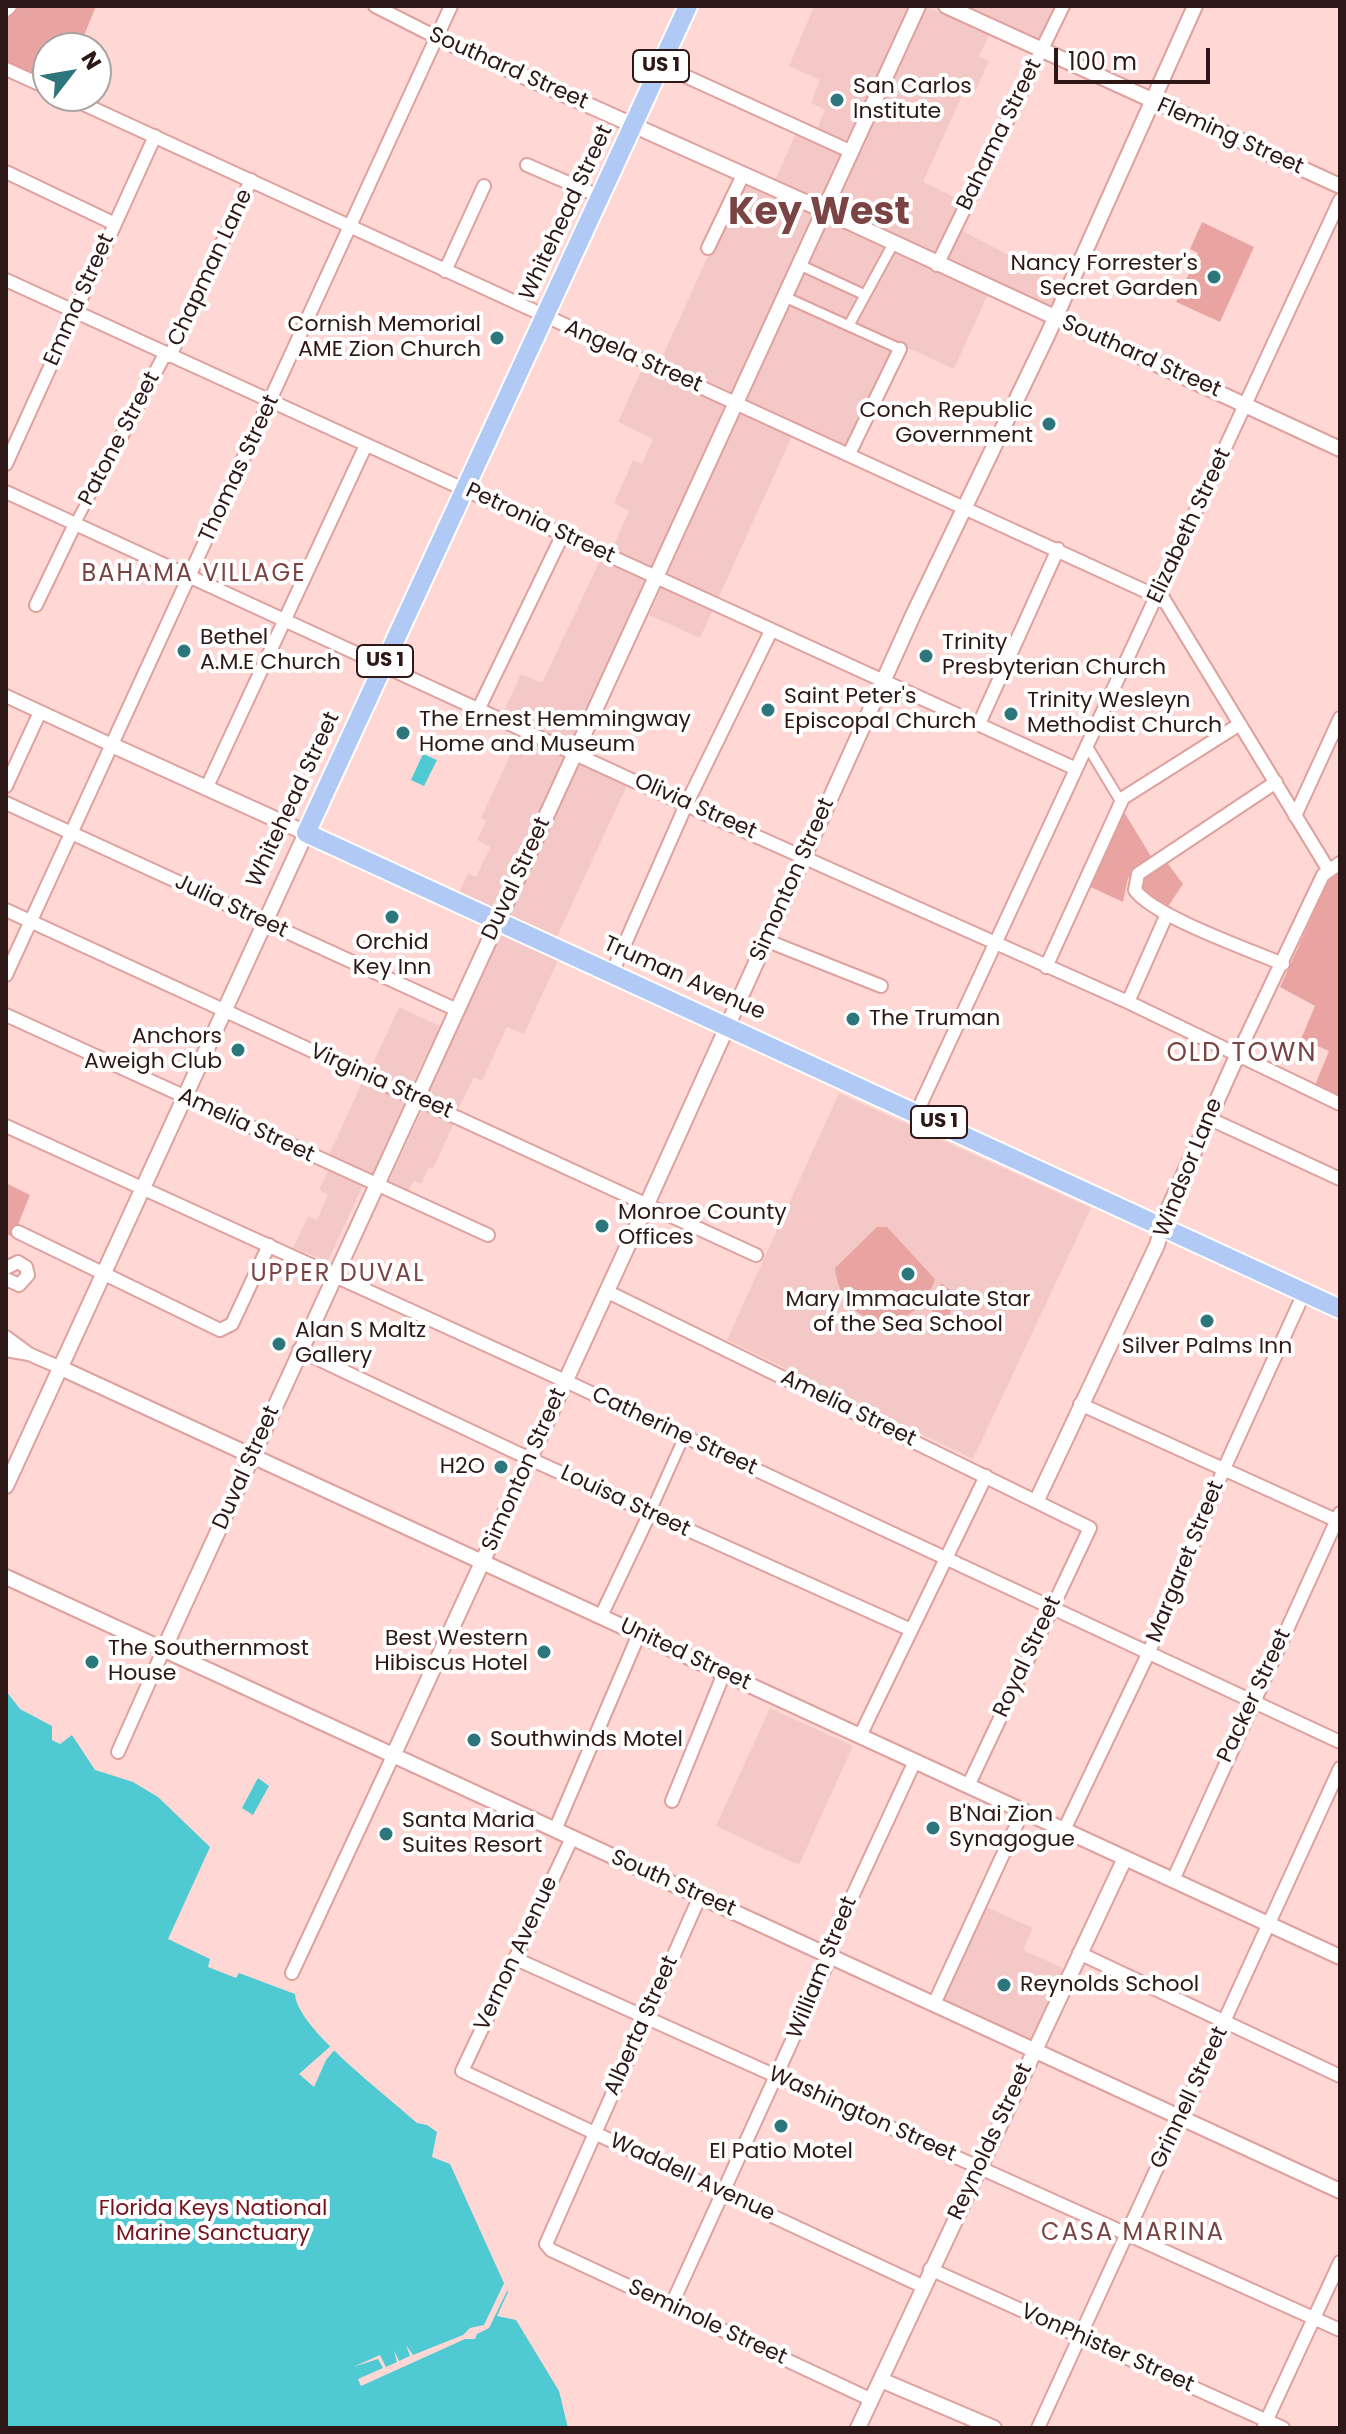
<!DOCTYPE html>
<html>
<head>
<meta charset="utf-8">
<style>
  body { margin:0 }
  #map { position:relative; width:1346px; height:2434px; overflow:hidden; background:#ffd8d6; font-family:Poppins,sans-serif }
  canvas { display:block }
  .frame { position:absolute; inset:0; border:8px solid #2e1717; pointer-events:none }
  .north { position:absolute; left:32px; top:32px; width:80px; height:80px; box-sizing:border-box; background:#fff; border:2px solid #aba2a2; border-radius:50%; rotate:59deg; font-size:22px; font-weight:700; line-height:32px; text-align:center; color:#2e1717 }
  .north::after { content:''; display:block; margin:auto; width:28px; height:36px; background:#2d767b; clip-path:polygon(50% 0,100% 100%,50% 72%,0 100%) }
  .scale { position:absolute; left:1054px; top:48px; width:156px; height:36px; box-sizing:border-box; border:4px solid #2e1717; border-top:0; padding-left:10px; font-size:24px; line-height:28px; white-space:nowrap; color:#2e1717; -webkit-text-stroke:6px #fff; paint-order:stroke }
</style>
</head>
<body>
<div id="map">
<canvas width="1346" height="2434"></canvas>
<div class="frame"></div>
<div class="north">N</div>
<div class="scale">100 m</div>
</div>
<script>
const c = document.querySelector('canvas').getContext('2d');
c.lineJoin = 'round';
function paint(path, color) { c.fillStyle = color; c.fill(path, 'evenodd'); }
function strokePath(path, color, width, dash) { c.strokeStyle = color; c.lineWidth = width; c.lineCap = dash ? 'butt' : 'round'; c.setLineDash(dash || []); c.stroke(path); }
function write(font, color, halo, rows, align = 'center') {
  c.font = font + ' Poppins,sans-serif'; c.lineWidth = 8; c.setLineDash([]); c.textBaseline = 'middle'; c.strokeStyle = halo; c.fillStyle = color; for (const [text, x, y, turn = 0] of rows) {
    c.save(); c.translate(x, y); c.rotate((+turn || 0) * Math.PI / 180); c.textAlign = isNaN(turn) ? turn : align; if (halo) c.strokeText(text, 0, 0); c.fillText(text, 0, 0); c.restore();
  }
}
const built = new Path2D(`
  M814,6H910L846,147L816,131L825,110L811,103L820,80L789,66Z
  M924,6L990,33L979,56L989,61L976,90L966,87L923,182L963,201L938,257L832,209Z
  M959,6H1060L1043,44Z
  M797,131L844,153L821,203L774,182Z
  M741,182L816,216L736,394L661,360Z
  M827,221L988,294L954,369L899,344L850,448L746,400Z
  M959,229L1062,283L1051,307L946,259Z
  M644,365L730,405L655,571L611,551L629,511L614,503L633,460L642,464L653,439L618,422Z
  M742,408L794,432L700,638L649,615Z
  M602,556L649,578L572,745L503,713L521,674L542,683Z
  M521,732L568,754L494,914L457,897L468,873L476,877L490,847L477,840L486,821L481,818Z
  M581,758L629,781L555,941L507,919Z
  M504,929L560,956L524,1034L507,1027L482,1081L474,1077L458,1109L427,1095Z
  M399,1007L440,1026L411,1087L371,1068Z
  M364,1078L408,1098L371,1177L328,1157Z
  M839,1093L1091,1208L973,1459L727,1340Z
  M423,1108L454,1123L433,1169L429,1167L421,1184L414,1181L406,1196L386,1188Z
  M329,1169L363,1185L328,1261L293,1248L308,1216L317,1220L328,1195L319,1190Z
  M770,1708L853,1746L799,1865L716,1826Z
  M984,1906L1033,1928L1023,1950L1065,1969L1033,2041L942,2000Z`);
const green = new Path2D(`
  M6,6H96L79,48H48V81L13,64L6,73Z
  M1202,222L1254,247L1220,322L1176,302L1198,253L1190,249Z
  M1121,807L1152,858L1128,878L1123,902L1082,883Z
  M1166,861L1183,884L1167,908L1139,890L1140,878Z
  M1340,869V1097L1315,1085L1329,1051L1301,1039L1315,1006L1280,987L1330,877Z
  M6,1183L30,1195L13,1237L6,1234Z
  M877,1227H887L935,1279C914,1341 842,1333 835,1268Z
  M941,1283L957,1295L945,1326L930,1321Z`);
const water = new Path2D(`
  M423,754L437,760L424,786L411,780Z
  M6,1691L20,1709L52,1726V1740L60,1744L72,1735L95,1770L133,1782L158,1797L210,1847L168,1939L210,1959L208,1967L236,1978L239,1973L295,1994C297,2029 389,2097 417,2123L427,2125L437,2132L432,2157L450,2164L508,2292L497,2316L516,2320L559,2391L568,2428H6Z
  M258,1778L269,1786L253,1815L242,1808Z`);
const pier = new Path2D(`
  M333,2044L337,2047L326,2060L314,2087L299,2074Z
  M507,2277L510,2285L489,2328L477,2334L475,2339H465L361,2386L358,2379L383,2368L378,2359L353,2367L380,2355L386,2367L397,2362L394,2350L399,2361L410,2356L406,2345L413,2355L463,2335L470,2328L484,2325Z`);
const pedestrian = new Path2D(`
  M800,265L865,295
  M785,297L900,349
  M849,325L893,244
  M75,524L111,456
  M1086,744L1121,802
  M650,1513L684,1437`);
const minor = new Path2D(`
  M375,6L436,37
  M661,65L852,152
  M6,69L48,88
  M66,96L1156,596
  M527,165L601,197
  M6,172L115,224
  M708,248L743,175
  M937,265L1063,6
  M445,271L484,186
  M6,280L1074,768
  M170,356L251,180
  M849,454L900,349
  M111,456L165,354
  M6,464L155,136
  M6,492L686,805L1128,1002L1340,1104
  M1160,593L1328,869
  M36,605L75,524
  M6,696L114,746
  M479,708L563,534
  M979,724L1058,549
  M1276,782L1138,874L1135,890C1153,916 1250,950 1283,964
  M6,786L40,712
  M206,789L366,445
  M6,803L457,1010
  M1295,816L1340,718
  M6,910L756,1255
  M765,940L881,986
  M1046,967L1123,798L1240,724
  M612,973L686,805L771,631
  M6,975L451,6
  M1128,1002L1167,914
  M6,1015L488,1235
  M1237,1056L1323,875L1340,863
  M917,1112L1340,200
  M1208,1118L1340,1179
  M6,1126L574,1385L1340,1742
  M18,1232L220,1330L232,1324L269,1245
  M6,1268L18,1262L26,1267L28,1275L19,1285L6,1279
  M606,1291L1090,1528L968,1786
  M6,1337L29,1354
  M6,1350L29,1354L61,1368
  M299,1350L530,1459L909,1629
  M1080,1404L1340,1522
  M601,1616L650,1513
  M860,1736L986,1476
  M118,1752L163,1651
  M672,1801L724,1673
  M555,1830L639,1634
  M1064,1830L1149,1652L1223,1471L1304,1293
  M572,1838L462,2071L922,2286
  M1173,1880L1340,1513
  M700,1896L546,2244L551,2250L872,2400
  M1079,1953L1340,2076
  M516,1959L1340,2330
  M292,1973L393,1756
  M934,2004L1023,1811
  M930,2269L1283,2428
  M671,2306L827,1964L826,1953L915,1761
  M1264,2426L1340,2262
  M1038,2428L1340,1768`);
const tertiary = new Path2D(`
  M946,6L1340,186
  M6,9L9,6
  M436,37L834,215L1340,449
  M61,1368L1340,1957
  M6,1486L306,833L114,746
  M1037,1500L1157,1245L1167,1212L1237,1056
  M6,1577L1340,2191
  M163,1651L918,6
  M393,1756L647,1204L914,613L1048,334L1195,6
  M881,2380L994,2428
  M858,2428L1125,1858`);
const primary = new Path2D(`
  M688,6L306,833L1340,1309`);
const markers = [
  [837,100,8,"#2d767b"],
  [1214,277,8,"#2d767b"],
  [497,338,8,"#2d767b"],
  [1049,424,8,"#2d767b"],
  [184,651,8,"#2d767b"],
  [926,656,8,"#2d767b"],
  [768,710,8,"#2d767b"],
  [1011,714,8,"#2d767b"],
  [403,733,8,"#2d767b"],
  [392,917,8,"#2d767b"],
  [853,1019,8,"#2d767b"],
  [238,1050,8,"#2d767b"],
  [602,1226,8,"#2d767b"],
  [908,1274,8,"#2d767b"],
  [1207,1321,8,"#2d767b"],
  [279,1344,8,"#2d767b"],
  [501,1467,8,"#2d767b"],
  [544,1652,8,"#2d767b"],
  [92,1662,8,"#2d767b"],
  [474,1740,8,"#2d767b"],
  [933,1828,8,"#2d767b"],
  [386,1834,8,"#2d767b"],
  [1004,1985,8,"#2d767b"],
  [781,2126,8,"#2d767b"]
];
const shields = [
  [661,66,56],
  [385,661,56],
  [939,1122,56]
];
const shieldNames = [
  ["US 1",661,66],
  ["US 1",385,661],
  ["US 1",939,1122]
];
const streetNames = [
  ["Southard Street",508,69,24],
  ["Bahama Street",1000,135,-64],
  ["Fleming Street",1230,137,24],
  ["Whitehead Street",567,213,-65],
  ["Chapman Lane",211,268,-65],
  ["Emma Street",80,300,-66],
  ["Angela Street",633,357,24],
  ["Southard Street",1141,357,24],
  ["Patone Street",120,439,-62],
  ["Thomas Street",240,469,-65],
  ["Petronia Street",540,524,25],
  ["Elizabeth Street",1190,526,-65],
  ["Whitehead Street",294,800,-65],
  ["Olivia Street",695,807,24],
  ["Duval Street",517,879,-65],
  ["Simonton Street",793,880,-66],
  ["Julia Street",231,907,25],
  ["Truman Avenue",684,979,24],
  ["Virginia Street",381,1082,24],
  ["Amelia Street",246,1126,25],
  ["Windsor Lane",1189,1168,-68],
  ["Amelia Street",848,1409,26],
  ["Catherine Street",674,1432,25],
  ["Duval Street",247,1468,-66],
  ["Simonton Street",525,1470,-66],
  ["Louisa Street",625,1502,25],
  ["Margaret Street",1186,1562,-68],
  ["United Street",685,1655,25],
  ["Royal Street",1028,1657,-65],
  ["Packer Street",1255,1696,-65],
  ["South Street",673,1884,24],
  ["Vernon Avenue",517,1954,-65],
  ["William Street",823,1968,-68],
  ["Alberta Street",642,2026,-66],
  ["Grinnell Street",1190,2098,-65],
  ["Washington Street",862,2115,24],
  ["Reynolds Street",991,2142,-65],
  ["Waddell Avenue",692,2178,25],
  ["Seminole Street",707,2323,25],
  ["VonPhister Street",1107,2349,24]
];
const poiNames = [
  ["San Carlos",853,87],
  ["Institute",853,112],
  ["Nancy Forrester's",1198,264,"right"],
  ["Secret Garden",1198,289,"right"],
  ["Cornish Memorial",481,325,"right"],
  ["AME Zion Church",481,350,"right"],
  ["Conch Republic",1033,411,"right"],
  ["Government",1033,436,"right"],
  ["Bethel",200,638],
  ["A.M.E Church",200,663],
  ["Trinity",942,643],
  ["Presbyterian Church",942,668],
  ["Saint Peter's",784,697],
  ["Episcopal Church",784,722],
  ["Trinity Wesleyn",1027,701],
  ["Methodist Church",1027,726],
  ["The Ernest Hemmingway",419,720],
  ["Home and Museum",419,745],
  ["Orchid",392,943,"center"],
  ["Key Inn",392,968,"center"],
  ["The Truman",869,1019],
  ["Anchors",222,1037,"right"],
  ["Aweigh Club",222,1062,"right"],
  ["Monroe County",618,1213],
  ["Offices",618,1238],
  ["Mary Immaculate Star",908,1300,"center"],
  ["of the Sea School",908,1325,"center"],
  ["Alan S Maltz",295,1331],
  ["Gallery",295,1356],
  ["Silver Palms Inn",1207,1347,"center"],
  ["H2O",485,1467,"right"],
  ["Best Western",528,1639,"right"],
  ["Hibiscus Hotel",528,1664,"right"],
  ["The Southernmost",108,1649],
  ["House",108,1674],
  ["Southwinds Motel",490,1740],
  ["B'Nai Zion",949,1815],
  ["Synagogue",949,1840],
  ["Santa Maria",402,1821],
  ["Suites Resort",402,1846],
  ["Reynolds School",1020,1985],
  ["El Patio Motel",781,2152,"center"]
];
const parkNames = [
  ["Florida Keys National",213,2209],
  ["Marine Sanctuary",213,2234]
];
const neighbourhoodNames = [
  ["BAHAMA VILLAGE",194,575],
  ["UPPER DUVAL",338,1275],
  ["CASA MARINA",1133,2234]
];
const quarterNames = [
  ["OLD TOWN",1242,1054]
];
const townNames = [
  ["Key West",819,214]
];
paint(built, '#f3c8c6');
paint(green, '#e9a4a2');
paint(water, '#4fcad2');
paint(pier, '#ffd8d6');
strokePath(pedestrian, '#dea19e', 13);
strokePath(minor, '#dea19e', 16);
strokePath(tertiary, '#dea19e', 18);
strokePath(primary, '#fff', 22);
strokePath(pedestrian, '#fff', 9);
strokePath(minor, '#fff', 12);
strokePath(tertiary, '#fff', 14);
strokePath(primary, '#b1c9f5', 18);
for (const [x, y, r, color] of markers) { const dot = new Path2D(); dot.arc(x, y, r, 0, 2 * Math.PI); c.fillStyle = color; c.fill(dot); strokePath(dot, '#fff', 3); }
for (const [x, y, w] of shields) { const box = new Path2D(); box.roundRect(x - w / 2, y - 16, w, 32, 6); c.fillStyle = '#fff'; c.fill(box); strokePath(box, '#2e1717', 2); }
write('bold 20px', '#2e1717', null, shieldNames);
write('22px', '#2e1717', '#fff', streetNames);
write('22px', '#2e1717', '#fff', poiNames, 'left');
write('22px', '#75121d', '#fff', parkNames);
c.letterSpacing = '2px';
write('24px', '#794443', '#fff', neighbourhoodNames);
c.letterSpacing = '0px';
c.letterSpacing = '2px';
write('26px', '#794443', '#fff', quarterNames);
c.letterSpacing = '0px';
write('bold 38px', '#794443', '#fff', townNames);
</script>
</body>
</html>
